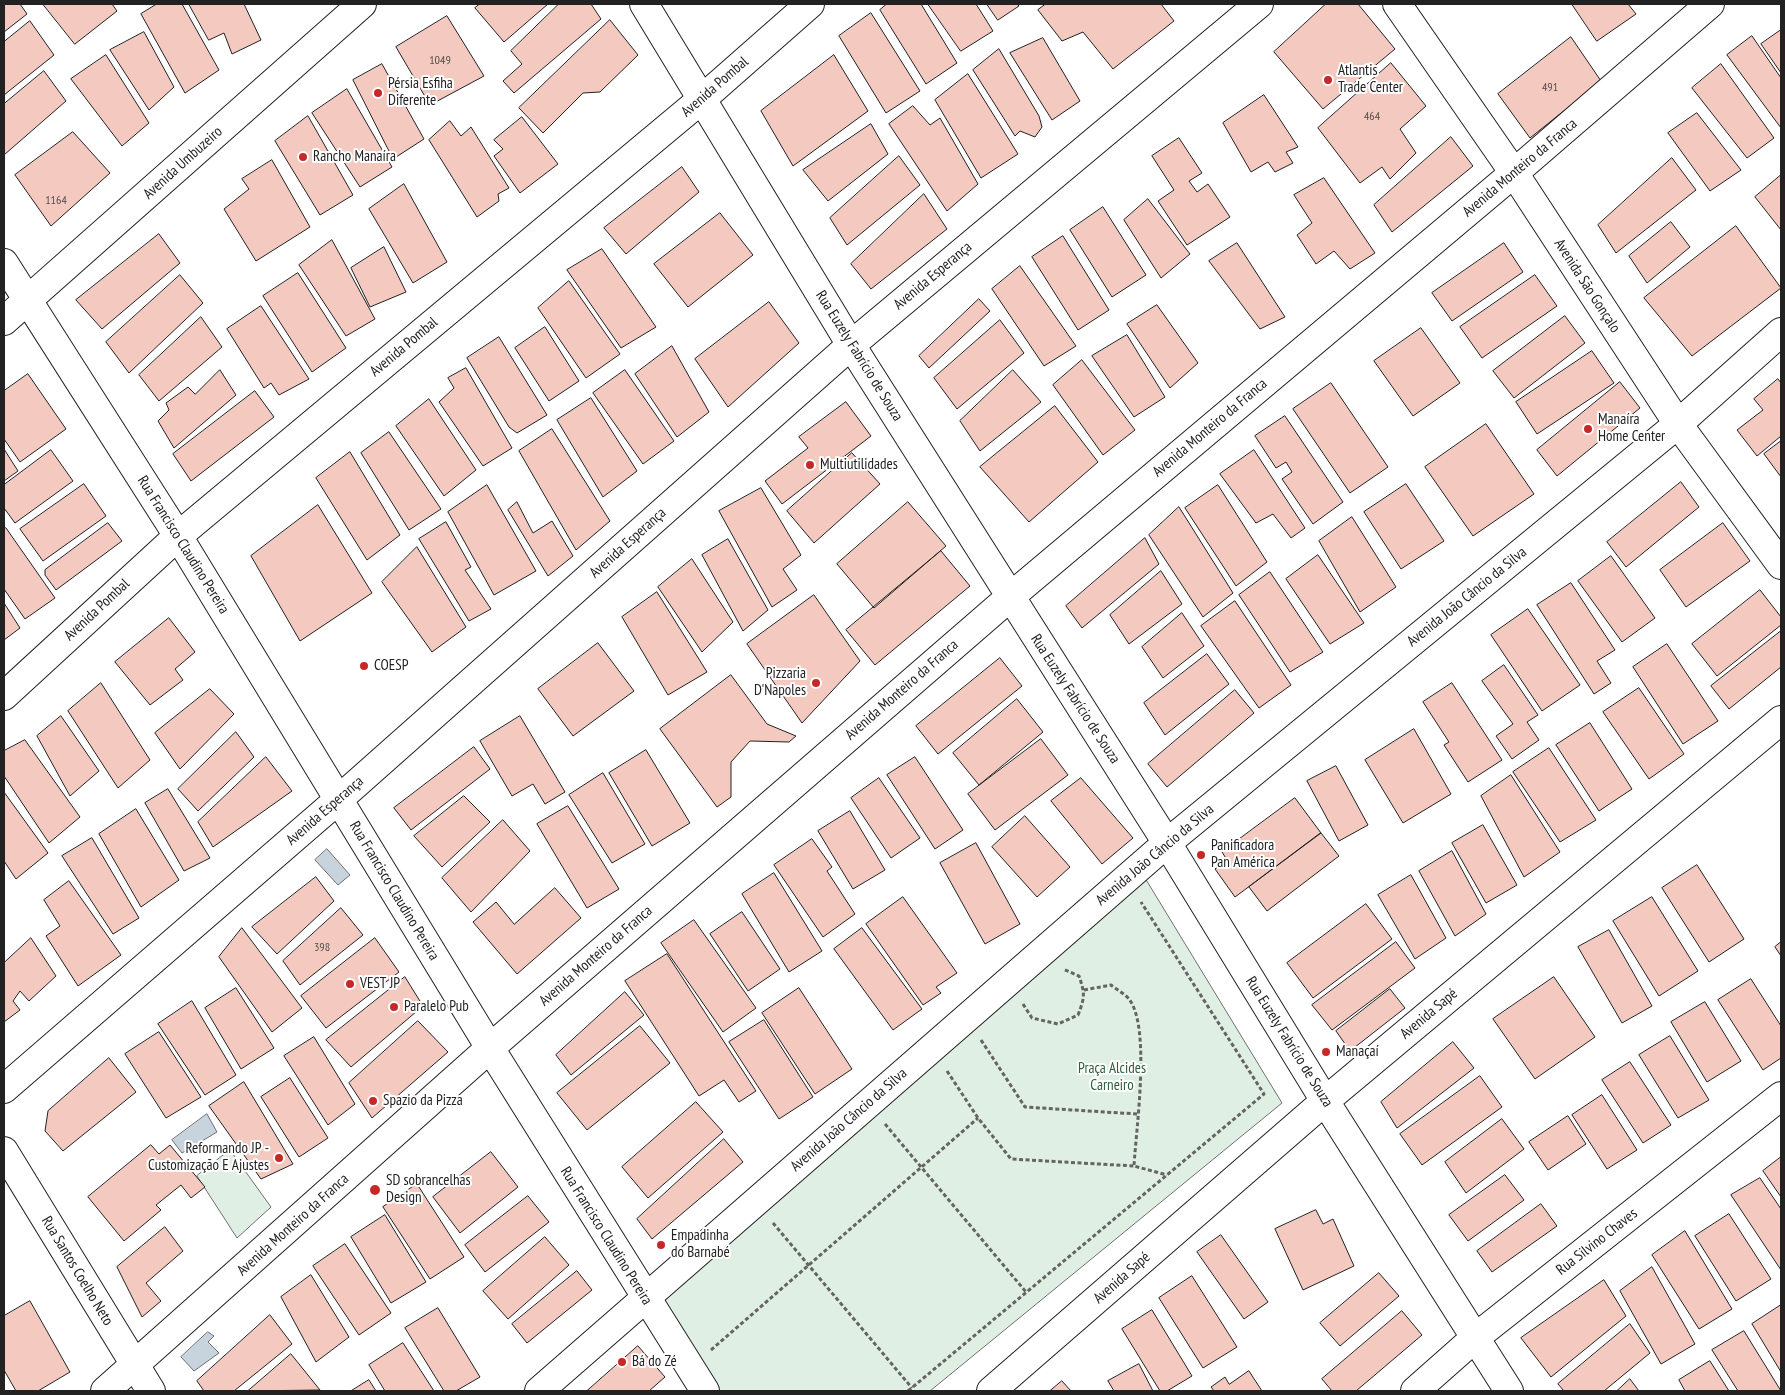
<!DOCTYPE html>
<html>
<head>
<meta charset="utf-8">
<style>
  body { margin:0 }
  #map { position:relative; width:1785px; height:1395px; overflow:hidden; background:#fff; font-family:"PT Sans Narrow",sans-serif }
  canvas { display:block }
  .frame { position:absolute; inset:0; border:5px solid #222; pointer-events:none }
</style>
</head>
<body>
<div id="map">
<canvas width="1785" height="1395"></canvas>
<div class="frame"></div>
</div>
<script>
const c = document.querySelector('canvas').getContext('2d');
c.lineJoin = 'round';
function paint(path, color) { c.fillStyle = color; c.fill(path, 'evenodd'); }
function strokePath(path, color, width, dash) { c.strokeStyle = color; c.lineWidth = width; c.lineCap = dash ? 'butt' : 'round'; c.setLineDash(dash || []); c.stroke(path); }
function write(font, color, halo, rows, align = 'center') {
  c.font = font + ' "PT Sans Narrow",sans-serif'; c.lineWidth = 4; c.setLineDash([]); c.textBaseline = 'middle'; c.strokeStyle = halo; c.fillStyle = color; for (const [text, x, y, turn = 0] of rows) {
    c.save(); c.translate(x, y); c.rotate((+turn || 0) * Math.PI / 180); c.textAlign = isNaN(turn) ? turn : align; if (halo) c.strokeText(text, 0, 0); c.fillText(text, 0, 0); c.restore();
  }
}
const green = new Path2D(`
  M1145,878L1282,1103L930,1391H700L653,1310Z
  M230,1150L271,1207L237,1238L197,1176Z`);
const water = new Path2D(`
  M327,849L350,875L338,885L315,860Z
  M207,1114L217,1132L182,1153L172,1140Z
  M208,1332L214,1336L208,1342L219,1353L194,1371L181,1357Z`);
const building = new Path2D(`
  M4,4H20L27,14L4,32Z
  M43,4H112L117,11L75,44Z
  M157,4H182L219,70L185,93L141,14Z
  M189,4H244L261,40L232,54L224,33L209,40Z
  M480,4H548L504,42L475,8Z
  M559,4H591L601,19L514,93L503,81L522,64L511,51Z
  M887,4H921L957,63L926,84L880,10Z
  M928,4H976L993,31L961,51Z
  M987,4H1017L1019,6L998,20Z
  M1046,4H1161L1174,21L1113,69L1083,32L1062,41L1038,10Z
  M1326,4H1358L1395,49L1323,109L1274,52Z
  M1572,4H1628L1636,14L1597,41Z
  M871,13L920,91L886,113L839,36Z
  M447,16L484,76L430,105L396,47Z
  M610,20L638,55L600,92L583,93L543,133L519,108Z
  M30,21L54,55L4,95V42Z
  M1781,30V73L1761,44Z
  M144,32L174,87L149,110L110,50Z
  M1752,36L1781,78V128L1727,55Z
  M1571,37L1601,81L1530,138L1498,94Z
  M1043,38L1080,101L1052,120L1010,53Z
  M999,49L1039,116L1042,127L1035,137L1020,131L1015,136L973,70Z
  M106,55L149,123L122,146L71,79Z
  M834,55L868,111L793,166L761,111Z
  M1391,63L1426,106L1400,129L1416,153L1390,179L1382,167L1360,183L1318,128Z
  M382,64L424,139L393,159L353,80Z
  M1721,64L1774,138L1747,158L1692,88Z
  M44,71L66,101L4,155V104Z
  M968,74L1018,154L981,178L935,100Z
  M347,89L392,167L360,187L312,113Z
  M1264,95L1298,147L1286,152L1293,163L1275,172L1268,162L1251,172L1223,123Z
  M913,106L930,125L940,118L978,184L947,211L889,124Z
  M1697,113L1741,170L1710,191L1668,133Z
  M308,116L353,195L320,215L275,141Z
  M522,117L558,164L520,193L494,156L503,149L494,140Z
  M450,121L461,136L471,127L509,188L498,194L499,201L477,217L429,140Z
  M871,124L888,154L828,201L803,170Z
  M73,132L110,173L51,226L15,175Z
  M1451,137L1473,166L1392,232L1374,205Z
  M1179,138L1202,173L1189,181L1197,192L1208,184L1230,217L1187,245L1158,201L1174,190L1152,156Z
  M899,156L920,185L847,245L830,218Z
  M1672,158L1696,190L1616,253L1598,225Z
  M272,160L310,227L256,261L224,209L249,189L242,179Z
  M682,167L699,192L626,254L604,228Z
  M1781,175V230L1755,197Z
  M1324,178L1375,253L1350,269L1334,251L1316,264L1297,235L1312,223L1294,195Z
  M404,184L447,262L413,283L369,209Z
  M924,194L947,229L871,289L851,264Z
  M1148,199L1190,254L1161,278L1124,220Z
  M1103,207L1146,275L1112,297L1070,230Z
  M720,213L753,255L688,307L654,264Z
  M1671,222L1690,247L1647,283L1629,256Z
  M1736,226L1781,288L1692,356L1644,298Z
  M159,234L180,263L102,329L76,300Z
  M1063,236L1109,310L1078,330L1032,257Z
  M332,240L375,319L346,336L299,265Z
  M1237,243L1285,317L1260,329L1209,261Z
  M1504,243L1523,272L1452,321L1432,293Z
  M384,247L406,292L370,307L351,268Z
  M602,249L656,327L621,348L567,270Z
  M1020,266L1076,346L1044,366L992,289Z
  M298,273L346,348L312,372L263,296Z
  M180,275L203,303L129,373L106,342Z
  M1535,275L1557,306L1482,358L1460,327Z
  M569,281L620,354L586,378L538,308Z
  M979,299L990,311L929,368L919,356Z
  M769,302L799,343L728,407L695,359Z
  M1157,305L1198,363L1170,388L1127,324Z
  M261,306L309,379L279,395L271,383L264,388L227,329Z
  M1565,316L1585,343L1514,398L1493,371Z
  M201,317L222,347L159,401L139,375Z
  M1000,320L1024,353L957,409L934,378Z
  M545,327L579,381L549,401L515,348Z
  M1421,328L1460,383L1413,416L1374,361Z
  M1127,335L1165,397L1134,417L1092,356Z
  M499,337L547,415L517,433L509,427L467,358Z
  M672,346L709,412L677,437L635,374Z
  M1592,351L1614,383L1537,434L1516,402Z
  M1082,360L1135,430L1103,455L1053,385Z
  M466,368L512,448L483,466L439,402L454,388L448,378Z
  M220,370L236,395L174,448L158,421L169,410L166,403L188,387L195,394Z
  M625,370L674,441L643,464L593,393Z
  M1013,370L1041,402L980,451L960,421Z
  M28,374L66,429L20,462L4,439V391Z
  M1778,379L1781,383V436L1757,456L1737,430L1763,410L1754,399Z
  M1620,382L1640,408L1557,476L1537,450Z
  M1331,383L1388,467L1350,493L1293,409Z
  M255,391L274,417L191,481L173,454Z
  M591,398L637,471L603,497L557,420Z
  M429,399L476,470L444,496L396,426Z
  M846,402L871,436L782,504L765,481L808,448L799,437Z
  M1055,406L1098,462L1029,522L980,467Z
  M1285,416L1343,502L1313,524L1282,479L1292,472L1286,462L1276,468L1255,436Z
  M1486,424L1534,494L1473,536L1425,467Z
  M552,429L610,521L576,550L519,451Z
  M389,432L441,509L409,530L361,453Z
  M1781,441V477L1764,454Z
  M4,449L18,471L4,481Z
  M51,450L73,481L15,523L4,508V485Z
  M1254,450L1305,528L1291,538L1273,514L1256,523L1220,474Z
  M350,452L400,535L367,560L316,478Z
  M852,453L880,484L814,543L787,511Z
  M1681,482L1699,507L1626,567L1607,542Z
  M84,484L106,516L43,561L20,529Z
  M1406,484L1444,541L1401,569L1364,512Z
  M487,485L536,571L494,595L448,512Z
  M1218,485L1267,562L1236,586L1185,508Z
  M761,488L801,555L783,569L797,590L772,607L719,511Z
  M517,502L533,533L552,521L573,556L548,576L508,510Z
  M908,502L946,546L874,608L837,564Z
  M318,505L372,593L300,641L251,556Z
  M1179,507L1233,593L1203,617L1149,535Z
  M1352,517L1396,587L1360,612L1319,541Z
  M446,522L471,567L465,570L491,609L469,621L419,539Z
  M108,523L122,541L56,590L45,575V570Z
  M1723,523L1750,561L1686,607L1660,570Z
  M6,528L55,598L25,619L4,589V529Z
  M1145,538L1159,564L1082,628L1066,606Z
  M728,539L768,610L743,631L702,555Z
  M417,547L466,627L432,652L382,582Z
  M941,551L970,586L875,665L846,630Z
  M1318,555L1364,623L1330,644L1286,579Z
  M1611,556L1655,618L1622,642L1578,581Z
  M692,559L733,622L702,652L658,587Z
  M1161,571L1182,604L1129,644L1110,615Z
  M1270,572L1323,652L1290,672L1239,595Z
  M1571,583L1615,650L1597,661L1611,683L1594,694L1537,605Z
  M1760,590L1781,617V625L1717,676L1692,644Z
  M657,592L707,672L668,695L622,617Z
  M814,595L860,661L802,723L747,644Z
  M1235,601L1291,685L1259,708L1201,626Z
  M4,603L20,628L4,640Z
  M1528,609L1580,685L1542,711L1491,635Z
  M1182,613L1204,646L1163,678L1142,647Z
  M169,618L195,652L175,669L183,680L150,705L115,662Z
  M1781,631V667L1729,709L1711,686Z
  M598,643L634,691L573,736L538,689Z
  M1667,644L1718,721L1683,744L1633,667Z
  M1207,654L1229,684L1165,735L1144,703Z
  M1000,658L1022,686L938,754L916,726Z
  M1504,665L1538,715L1527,722L1539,740L1512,759L1496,736L1513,724L1482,681Z
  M731,675L767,724L796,736L789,742L750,741L731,762V797L717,807L660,729Z
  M101,683L150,760L118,788L68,711Z
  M1452,683L1502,760L1468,782L1444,745L1449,742L1423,702Z
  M1639,688L1684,754L1649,779L1603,712Z
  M210,689L234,714L180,769L155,733Z
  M1235,690L1254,713L1167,787L1148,764Z
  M1017,699L1043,732L979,785L953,753Z
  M61,716L99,771L70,796L37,736Z
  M520,716L565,792L545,804L533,784L512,796L480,741Z
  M1590,723L1632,789L1599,811L1556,745Z
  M1414,729L1451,794L1403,823L1365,760Z
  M236,732L254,757L198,811L178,789Z
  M1041,739L1068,775L995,830L968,794Z
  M25,740L80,817L49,843L4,776V751Z
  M474,747L490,769L411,830L394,808Z
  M1549,748L1596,820L1560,842L1513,772Z
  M646,750L690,823L652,846L609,773Z
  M266,757L292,791L213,847L198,822Z
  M915,757L963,830L935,849L887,775Z
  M1336,766L1368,825L1339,841L1307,781Z
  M603,773L645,844L612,863L569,795Z
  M1511,775L1560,852L1524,877L1481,796Z
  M879,778L920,838L891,858L851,798Z
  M1081,778L1133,838L1102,864L1051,801Z
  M168,789L210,858L184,871L145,803Z
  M4,792L48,853L16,879L4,861Z
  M464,796L490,822L442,867L414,836Z
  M1295,798L1321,833L1235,897L1215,869L1227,860L1222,852Z
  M568,806L619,889L587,908L537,824Z
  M136,809L179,880L141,907L99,834Z
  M850,811L885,870L853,889L818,831Z
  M1025,816L1070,867L1037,897L992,847Z
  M503,820L530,851L471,912L442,878Z
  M1483,825L1517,885L1486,903L1452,843Z
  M1321,833L1339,856L1267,911L1249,887Z
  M92,838L139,918L113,934L62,856Z
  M812,839L832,867L827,871L855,914L823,937L774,865Z
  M976,843L1020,924L985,944L940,863Z
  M1452,851L1486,914L1455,936L1419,871Z
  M1697,865L1744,939L1709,962L1662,888Z
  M774,873L822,951L789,972L742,894Z
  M1411,875L1446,938L1415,959L1378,895Z
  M316,877L334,901L277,954L252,927Z
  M69,881L121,955L78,986L46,936L60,926L44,900Z
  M555,888L581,918L517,974L473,922L496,902L514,924Z
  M903,897L957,973L936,987L941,993L923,1005L866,924Z
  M1652,897L1698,971L1659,996L1613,921Z
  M1366,904L1392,939L1313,998L1287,963Z
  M341,908L363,935L300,985L283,961Z
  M742,912L780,969L748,991L710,934Z
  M694,920L756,1008L723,1032L661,943Z
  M242,928L302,1008L272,1032L219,957Z
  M862,928L922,1009L893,1030L834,949Z
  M1609,930L1652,1006L1622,1023L1578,947Z
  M31,938L56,976L29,1001L20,991L13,1001L20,1010L4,1022V963Z
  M375,938L399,972L326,1028L301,996Z
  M1396,942L1415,968L1332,1030L1312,1005Z
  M1781,942V956L1775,947Z
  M667,954L756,1091L739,1102L724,1080L699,1096L625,981Z
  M405,977L423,1006L351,1067L326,1040Z
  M1554,977L1595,1037L1535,1079L1493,1019Z
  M1751,979L1781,1026V1058L1763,1070L1718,1000Z
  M236,988L274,1048L241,1069L205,1008Z
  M799,988L852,1069L815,1094L762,1013Z
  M1390,989L1405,1008L1350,1051L1336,1031Z
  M625,992L644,1015L571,1075L556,1055Z
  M192,1001L236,1075L205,1095L158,1024Z
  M1705,1002L1741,1061L1707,1082L1671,1022Z
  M764,1020L813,1097L779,1119L729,1042Z
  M418,1021L448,1052L372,1118L349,1083Z
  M640,1026L670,1063L587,1130L557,1093Z
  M159,1032L201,1097L166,1118L125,1054Z
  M1670,1036L1709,1100L1678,1118L1639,1055Z
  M314,1037L355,1104L328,1125L284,1056Z
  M1453,1042L1474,1068L1397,1128L1381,1102Z
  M109,1058L136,1092L63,1151L45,1131L48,1111Z
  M1630,1062L1671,1125L1643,1143L1602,1080Z
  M1480,1076L1502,1107L1422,1165L1400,1134Z
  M290,1078L328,1138L299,1157L261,1097Z
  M244,1082L293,1164L261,1179L209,1106Z
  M1602,1095L1637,1150L1607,1169L1572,1115Z
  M696,1102L723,1132L648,1198L622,1167Z
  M1568,1116L1586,1144L1548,1170L1529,1142Z
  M1502,1119L1524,1149L1466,1193L1445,1162Z
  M724,1139L743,1162L652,1239L637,1219Z
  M151,1145L159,1154L170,1145L205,1187L191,1198L181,1185L156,1205L161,1210L124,1241L88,1197Z
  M491,1152L518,1187L460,1233L433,1197Z
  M1781,1157V1197L1763,1171Z
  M1505,1175L1524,1200L1468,1241L1449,1215Z
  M1760,1178L1781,1209V1270L1731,1195Z
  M417,1184L464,1257L430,1279L383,1207Z
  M528,1196L549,1222L485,1272L465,1245Z
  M1541,1204L1557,1226L1492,1272L1477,1251Z
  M1316,1210L1323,1224L1333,1219L1354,1266L1303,1290L1275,1229Z
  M1729,1214L1771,1279L1736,1301L1695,1236Z
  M385,1215L426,1282L391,1303L351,1237Z
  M165,1227L183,1251L146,1283L161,1301L142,1317L117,1267Z
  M1685,1231L1732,1309L1699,1329L1652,1255Z
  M1221,1235L1268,1302L1244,1319L1197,1252Z
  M545,1237L569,1265L508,1319L483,1291Z
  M345,1244L391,1313L359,1335L313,1266Z
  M1652,1267L1695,1344L1661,1364L1620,1291Z
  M577,1271L592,1290L527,1343L512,1324Z
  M1379,1273L1399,1296L1340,1346L1320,1323Z
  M311,1275L349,1337L316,1362L281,1297Z
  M1192,1276L1237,1347L1203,1368L1159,1298Z
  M1604,1280L1626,1316L1551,1377L1521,1338Z
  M30,1301L70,1372L38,1391H16L4,1370V1316Z
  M1781,1305V1372L1752,1324Z
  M438,1308L480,1377L456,1391H444L405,1328Z
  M1152,1310L1192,1376L1167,1391H1160L1122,1329Z
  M1402,1311L1422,1335L1356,1391H1332L1322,1379Z
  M270,1315L292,1344L234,1391H204L197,1381Z
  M1630,1324L1650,1353L1604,1391H1564L1558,1384Z
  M1744,1331L1781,1391H1738L1712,1350Z
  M403,1343L434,1391H385L369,1365Z
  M638,1346L665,1377L649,1391H587Z
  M291,1354L320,1390L248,1391Z
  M1710,1361L1729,1391H1685L1679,1380Z
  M1139,1364L1153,1391H1114L1108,1381Z
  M1249,1371L1262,1391H1214L1211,1387L1225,1377L1229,1384Z
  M1630,1379L1639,1391H1617Z
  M369,1380L376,1391H351Z
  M1062,1381L1071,1391H1050Z`);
const path = new Path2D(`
  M1084,990L1111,985C1116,989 1125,994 1129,999C1151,1027 1136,1129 1134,1166L1167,1175
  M1023,1004L1032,1018L1058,1024L1078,1015C1085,997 1085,994 1079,976L1063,969
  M981,1040L1025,1107L1137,1114
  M947,1071L978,1118L1011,1159L1134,1166
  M885,1124L1026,1292
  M773,1223L912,1388
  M711,1350L978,1118
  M908,1391L1264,1094L1141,902`);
const minor = new Path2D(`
  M644,4L851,345L1167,843L1325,1101L1509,1391
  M1397,4L1514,173L1678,424L1781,565
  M4,263L178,536L490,1048L705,1391
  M4,321L362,4
  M4,696L178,536L702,99L810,4
  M105,1391L490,1048L1010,597L1514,173L1710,4
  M991,1391L1325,1101L1781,720
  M1415,1391L1476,1337L1781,1096`);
const major = new Path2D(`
  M4,1089L338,800L851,345L1259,4
  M4,1151L151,1391
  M539,1391L1167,843L1678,424L1781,332`);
const markers = [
  [1328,80,5,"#c62828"],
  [378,93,5,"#c62828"],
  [303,157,5,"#c62828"],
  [1588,429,5,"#c62828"],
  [810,465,5,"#c62828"],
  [364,666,5,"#c62828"],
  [816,683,5,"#c62828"],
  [1201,855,5,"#c62828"],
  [350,984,5,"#c62828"],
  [394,1007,5,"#c62828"],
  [1326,1052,5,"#c62828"],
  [373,1101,5,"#c62828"],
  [279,1158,5,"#c62828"],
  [375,1190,6,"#c62828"],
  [661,1245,5,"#c62828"],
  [622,1362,5,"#c62828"]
];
const numberNames = [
  ["1049",440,61],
  ["491",1550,88],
  ["464",1372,117],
  ["1164",56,201],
  ["398",322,948]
];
const poiNames = [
  ["Atlantis",1338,71],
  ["Trade Center",1338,88],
  ["Pérsia Esfiha",388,84],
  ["Diferente",388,101],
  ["Rancho Manaíra",313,157],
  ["Manaíra",1598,420],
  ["Home Center",1598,437],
  ["Multiutilidades",820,465],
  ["COESP",374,666],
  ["Pizzaria",806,674,"right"],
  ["D'Napoles",806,691,"right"],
  ["Panificadora",1211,846],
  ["Pan América",1211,863],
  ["VEST JP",360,984],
  ["Paralelo Pub",404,1007],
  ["Manaçaí",1336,1052],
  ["Spazio da Pizza",383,1101],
  ["Reformando JP -",269,1149,"right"],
  ["Customização E Ajustes",269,1166,"right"],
  ["SD sobrancelhas",386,1181],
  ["Design",386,1198],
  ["Empadinha",671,1236],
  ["do Barnabé",671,1253],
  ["Bá do Zé",632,1362]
];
const streetNames = [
  ["Avenida Pombal",715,87,-41],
  ["Avenida Umbuzeiro",183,163,-42],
  ["Avenida Monteiro da Franca",1520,168,-40],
  ["Avenida Esperança",933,276,-40],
  ["Avenida São Gonçalo",1587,286,57],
  ["Avenida Pombal",404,347,-40],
  ["Rua Euzely Fabrício de Souza",859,356,58],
  ["Avenida Monteiro da Franca",1210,428,-40],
  ["Avenida Esperança",628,543,-42],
  ["Rua Francisco Claudino Pereira",183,545,58],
  ["Avenida João Câncio da Silva",1467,597,-39],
  ["Avenida Pombal",97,610,-43],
  ["Avenida Monteiro da Franca",902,690,-41],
  ["Rua Euzely Fabrício de Souza",1075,699,57],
  ["Avenida Esperança",325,811,-41],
  ["Avenida João Câncio da Silva",1155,855,-40],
  ["Rua Francisco Claudino Pereira",394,891,59],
  ["Avenida Monteiro da Franca",596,956,-41],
  ["Avenida Sapé",1429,1014,-40],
  ["Rua Euzely Fabrício de Souza",1289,1042,58],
  ["Avenida João Câncio da Silva",849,1120,-41],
  ["Avenida Monteiro da Franca",293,1225,-42],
  ["Rua Francisco Claudino Pereira",606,1236,58],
  ["Rua Silvino Chaves",1597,1242,-38],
  ["Rua Santos Coelho Neto",77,1271,59],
  ["Avenida Sapé",1122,1278,-41]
];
const parkNames = [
  ["Praça Alcides",1112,1069],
  ["Carneiro",1112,1086]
];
paint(green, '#e0efe3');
strokePath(green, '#6f6f6f', 1);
paint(water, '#c7d3dd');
strokePath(water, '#6f6f6f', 1);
paint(building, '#f3c9c0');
strokePath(building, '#222', 1);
strokePath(minor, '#222', 30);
strokePath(major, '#222', 30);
strokePath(path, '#646464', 3, [4, 2.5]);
strokePath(minor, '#fff', 28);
strokePath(major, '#fff', 28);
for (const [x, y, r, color] of markers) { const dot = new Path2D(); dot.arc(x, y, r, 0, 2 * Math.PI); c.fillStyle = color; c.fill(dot); strokePath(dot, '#fff', 2); }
write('12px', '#564c4a', null, numberNames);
write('15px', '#222', '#fff', poiNames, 'left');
write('15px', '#222', '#fff', streetNames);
write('15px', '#2f5e38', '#fff', parkNames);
</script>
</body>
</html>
